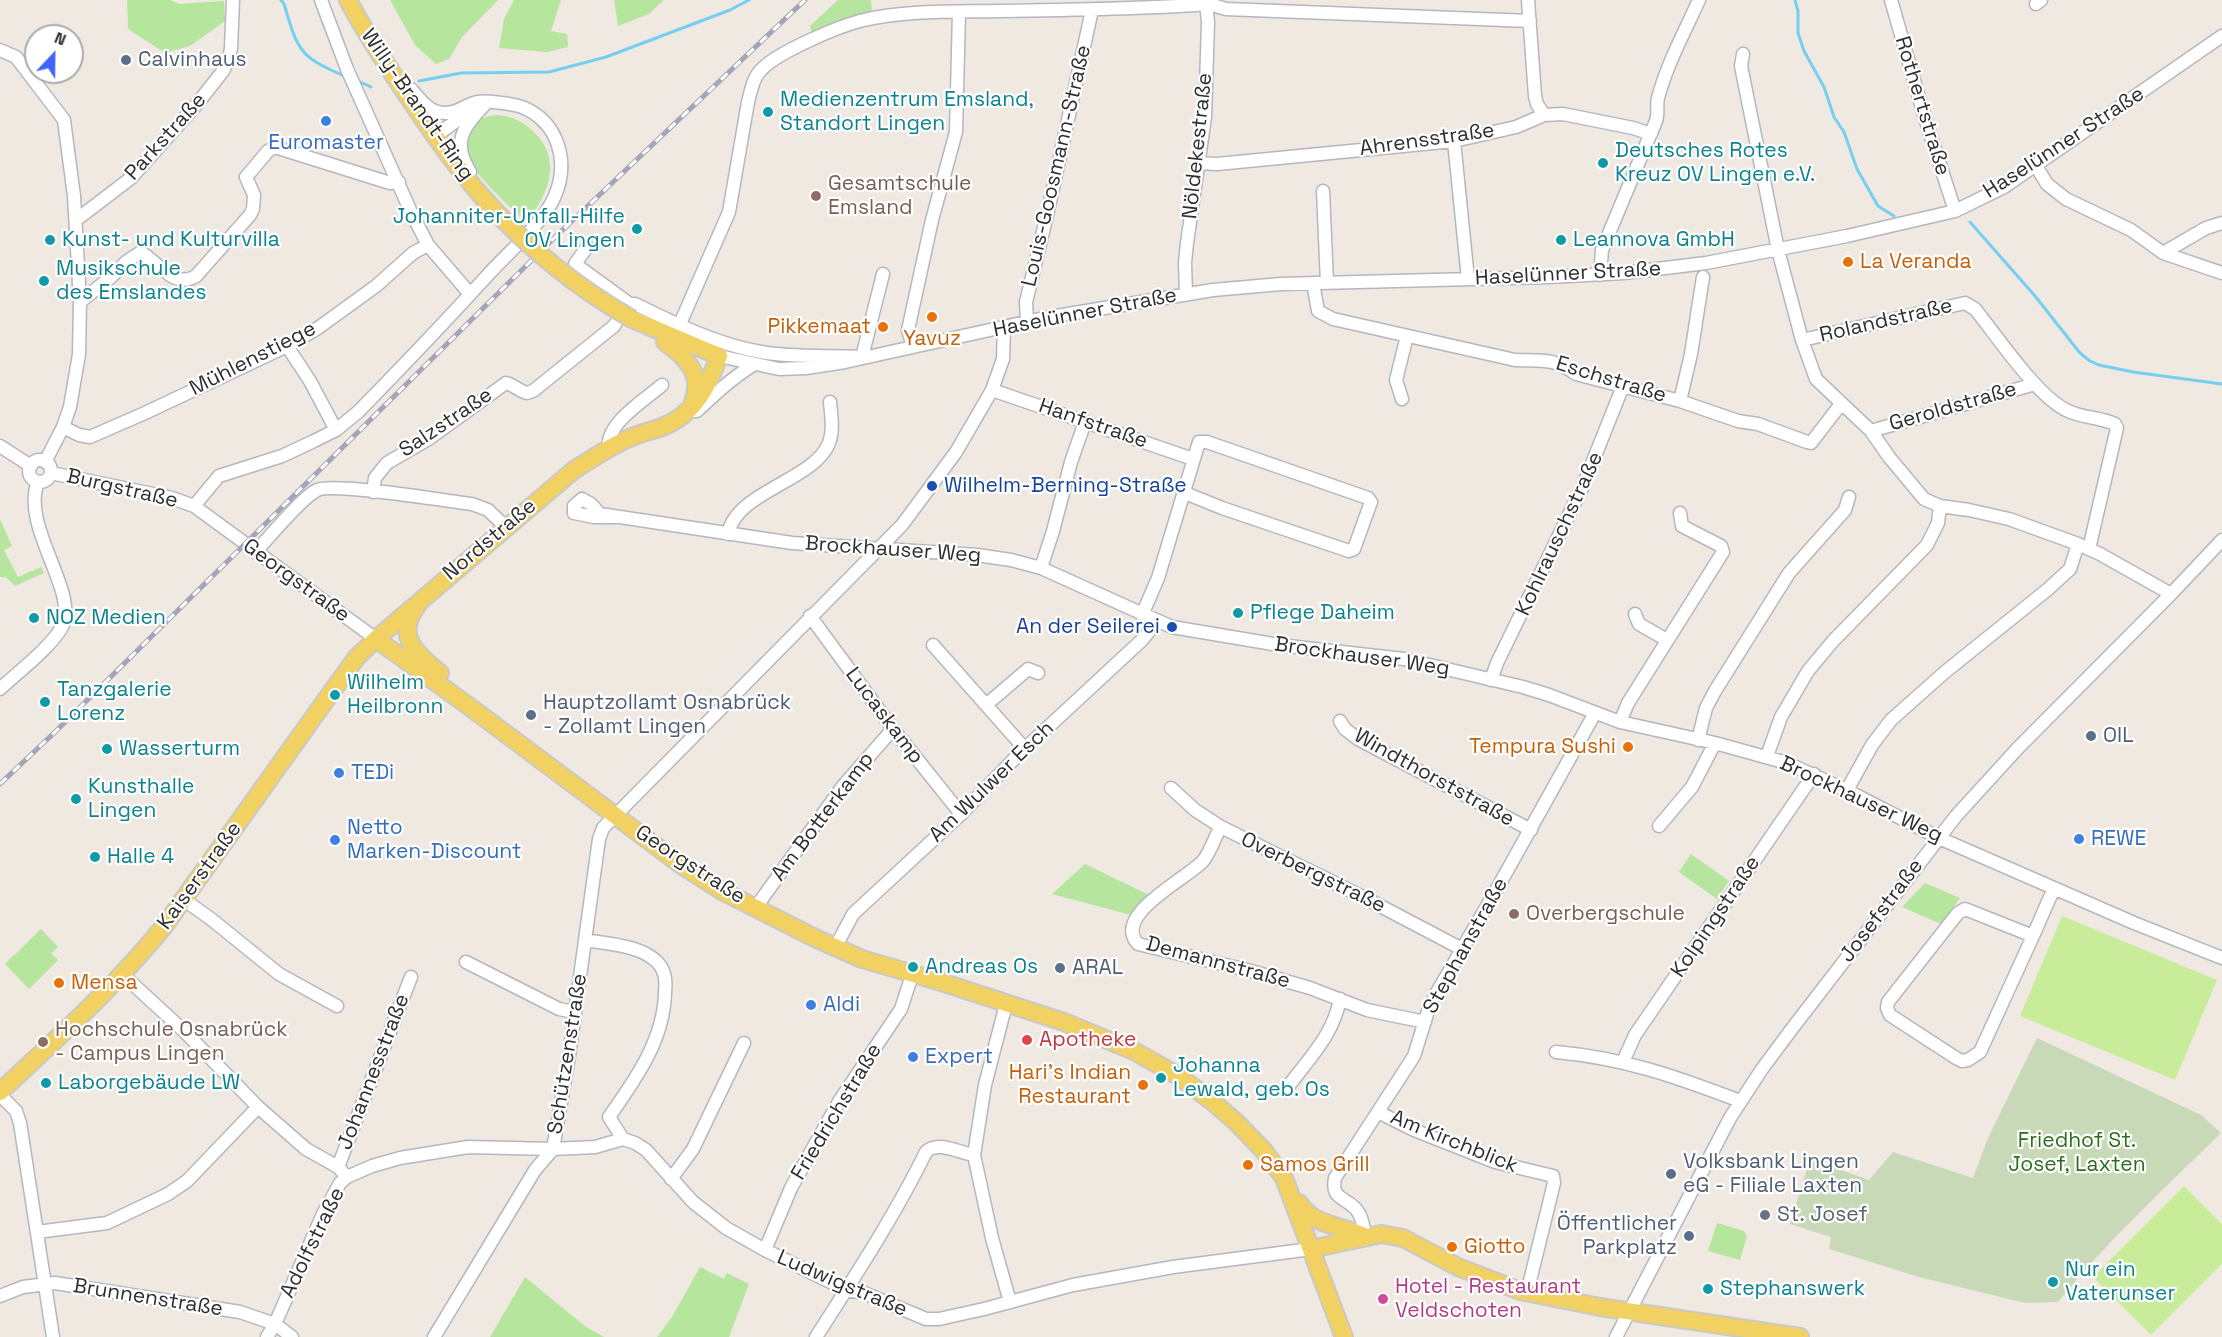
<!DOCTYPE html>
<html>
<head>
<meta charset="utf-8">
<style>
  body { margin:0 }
  #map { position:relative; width:2222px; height:1337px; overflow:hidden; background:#efe9e1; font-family:"Space Grotesk",sans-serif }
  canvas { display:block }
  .north { position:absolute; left:24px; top:24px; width:60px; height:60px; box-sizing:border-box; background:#fff; border:2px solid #ababab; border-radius:50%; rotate:22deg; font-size:16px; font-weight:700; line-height:24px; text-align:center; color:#2e2e2e }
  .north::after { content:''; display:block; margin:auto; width:21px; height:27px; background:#4264fb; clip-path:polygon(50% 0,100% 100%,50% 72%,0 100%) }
</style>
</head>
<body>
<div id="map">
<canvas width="2222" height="1337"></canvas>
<div class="north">N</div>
</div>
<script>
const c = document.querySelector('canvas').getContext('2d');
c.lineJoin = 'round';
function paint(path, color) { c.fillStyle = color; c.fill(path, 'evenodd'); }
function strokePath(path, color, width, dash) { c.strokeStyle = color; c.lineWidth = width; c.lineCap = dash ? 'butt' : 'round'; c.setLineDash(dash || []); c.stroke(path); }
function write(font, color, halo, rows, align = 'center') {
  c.font = font + ' "Space Grotesk",sans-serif'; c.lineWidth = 4.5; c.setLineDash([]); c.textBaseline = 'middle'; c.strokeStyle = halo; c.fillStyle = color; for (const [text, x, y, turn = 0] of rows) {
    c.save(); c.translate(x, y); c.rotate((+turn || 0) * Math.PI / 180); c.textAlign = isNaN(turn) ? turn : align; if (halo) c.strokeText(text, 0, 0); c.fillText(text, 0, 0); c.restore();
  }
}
const green = new Path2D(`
  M127,0H170L179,4L224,1L225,21L190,46L165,53L128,29Z
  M390,0H498L462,37L449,59L436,64L415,45Z
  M514,0H561L551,31L567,34L568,47L547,52L499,48L504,19Z
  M614,0H664L649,14L618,26Z
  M838,0H871L872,12L848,18L812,33L810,26Z
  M498,115C515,117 523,122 535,133C562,160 549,196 526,221C510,208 470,171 465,151C463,143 467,136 471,129C477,118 486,116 498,115Z
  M0,519L12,546L4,550L18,577L41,567L44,573L15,586L6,577H0Z
  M1691,854L1729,881L1717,899L1679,872Z
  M1085,864L1149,895L1131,915L1052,894Z
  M1925,883L1960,898L1941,924L1902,907Z
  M41,929L58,947L51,953L58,960L29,989L5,964Z
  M1717,1223L1744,1231L1747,1236L1740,1260L1708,1251Z
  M700,1267L724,1279L727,1273L749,1284L729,1337H657L672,1317Z
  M525,1277L586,1327L604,1337H490Z`);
const cemetery = new Path2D(`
  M2037,1038L2201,1115L2221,1133C2165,1188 2107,1241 2058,1302L2025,1303L1919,1277L1829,1249L1831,1237L1790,1224L1810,1159L1869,1180L1893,1152L1973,1178L1988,1138Z`);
const pitch = new Path2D(`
  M2062,916L2217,980L2175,1080L2020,1016Z
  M2184,1186L2222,1224V1264L2151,1335L2093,1277Z`);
const stream = new Path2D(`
  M281,0L284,4C298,51 299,57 347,77
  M1795,0L1798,11V33L1804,51L1824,87L1834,117L1844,132L1857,169L1878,206L1894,216
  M356,80L371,87
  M419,81L461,73L549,72L606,57L730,10L749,0
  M1970,222L2035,296L2080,353L2090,361L2099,365L2133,372L2222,384`);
const minor = new Path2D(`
  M321,0L347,69L411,212L428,245L470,294
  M1528,0L1535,96L1537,104L1544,115
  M1891,0L1924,115L1955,211
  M2036,4L2041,0
  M0,50L16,57L64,120L74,196L80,302L79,354L70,407L63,427L45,462
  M1743,54L1741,66L1778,250L1802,340L1816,379L1871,431L1889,457L1924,499L1940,506L1969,510L2009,519L2078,544L2100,554L2171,594
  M435,136L469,112
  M1454,141L1468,279
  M1199,163L1217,164L1454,141L1516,127L1544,115L1563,114L1633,128L1651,134
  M2036,166L2047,184L2066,199L2131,230L2163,253L2222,273
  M467,178L470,172C467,166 463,160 462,154C456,132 473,118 486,103
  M1323,191L1327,283
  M76,220L131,178L197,104L223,71L229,59L231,48L233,0
  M587,247L575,264L630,304
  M2163,253L2206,228L2222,223
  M1600,275L1602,250L1656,121C1659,113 1656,106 1658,98C1667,64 1685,31 1699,0
  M1313,283L1318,311L1333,319L1515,360C1541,361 1552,357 1576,374L1680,401L1738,421L1758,424L1807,442L1811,443L1814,439L1841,404
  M1186,294L1185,263L1187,243L1205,117L1208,22L1206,3
  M80,302L111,277L126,262L141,252C160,264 174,289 196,276L250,215L253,209L254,195L246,177L268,151L275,147L390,183L399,182
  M1027,322L1026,302L1048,211L1092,10
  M679,326L729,212L748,102C751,91 753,77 762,69C778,52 841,25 864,20C906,10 957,12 1000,11C1066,10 1131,9 1196,5L1206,3L1226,9L1530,21
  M1802,340L1965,303L1975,309C1997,336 2036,395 2066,410C2081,418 2100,417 2115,424L2117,428L2089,549
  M287,346L310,381L336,430
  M913,347L908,330L932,220L956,132L959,12
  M719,356L779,369L806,368L845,362L1044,318L1213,290L1281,284L1548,277L1624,273L1706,263L1847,236L1955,211L2004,187L2222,36
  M992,390L1193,459
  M1402,399L1396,380L1407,336
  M1680,401L1691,354L1703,277
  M693,411H697C715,394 732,378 753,365
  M63,427L79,435L90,437L145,413L287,346L318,328L376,286L413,253L428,245
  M1871,431L2035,384
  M0,446L31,466
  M609,447C605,424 646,399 662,385
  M29 471a11 11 0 1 1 22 0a11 11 0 1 1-22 0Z
  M51,473L172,498L194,506L376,639
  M373,492L375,478L387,463L430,438L506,383C514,385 519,391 527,393L533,391L614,326L626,306L635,304C676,324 716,344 761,352C794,358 829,355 862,357L883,274
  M194,506L219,476L282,456L314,441L336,430L358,412C401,368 444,323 486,277C507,253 540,227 554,198C570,163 559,122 522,107C514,104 485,100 477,102C468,104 461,110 452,112C433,117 422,102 411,89
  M615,517H594L574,513V506L582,499L591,504L600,514L792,543L977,555L1011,560L1041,568L1172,627L1279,645L1404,659L1523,687L1549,695L1620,722L1715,743L1787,763L1850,792L1939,838L2134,923L2222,958
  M728,534C736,491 814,481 829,443C834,430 831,415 830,402
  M255,552C270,537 300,499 317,490C333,482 446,501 472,504L488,510L507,528
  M1041,568L1053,531L1071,462L1085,422
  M1635,614L1639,624L1667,640
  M1142,615L1158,578L1199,442H1207L1368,498L1371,502L1354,549L1349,551L1222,508L1185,493
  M810,616L893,729L961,814
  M933,645L1025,749
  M1491,680L1497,663L1583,486L1623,386
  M0,689C17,673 51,647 62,627C80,593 20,526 38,482
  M986,705L1028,669L1038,673
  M1340,721L1345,729L1358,739L1531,830
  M1620,722L1628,703L1723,552L1721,546L1682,526L1680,513
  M1698,740L1706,708L1715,691L1789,573L1845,510L1849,497
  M1767,756L1781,717L1808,671L1833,641L1927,545L1938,523L1940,506
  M1171,788L1195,810L1221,827L1367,899L1462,949
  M1847,790L1872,745L1891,720L1945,672L2047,590L2070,569L2078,544
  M1659,826L1692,787L1715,743
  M1221,827C1214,838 1211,851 1203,861C1188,878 1111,915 1138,944L1251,971L1310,988L1367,1010L1425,1022
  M183,899L211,919L279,974L337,1006
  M756,907L843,786L893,729
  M2033,936L1980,1052L1968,1060L1962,1061L1956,1058L1890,1015L1887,1008L1888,1002L1958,913L1965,909L2033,936L2054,888
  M585,940C607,944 642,945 658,963C666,972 666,982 665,993C664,1040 635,1080 609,1117L623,1139
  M835,948L853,914L961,814L1018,755L1142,640L1157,622
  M466,962L559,1009L574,1012
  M123,975L185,1032L258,1107L306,1149L338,1167L347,1177
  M1006,1004L985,1085L974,1155L992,1238L1010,1302
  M1556,1052C1624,1058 1677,1077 1740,1101
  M1623,1062L1635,1035L1814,774
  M1285,1091C1306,1061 1333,1037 1340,999
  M0,1095L16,1111L20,1123L53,1337
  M1378,1112L1414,1130L1495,1162L1553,1176L1554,1183L1527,1293
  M338,1167L411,977
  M671,1179L693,1149L744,1043
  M37,1232L107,1223L168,1194L187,1181L258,1107
  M1365,1237C1364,1227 1362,1215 1355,1208C1343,1196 1331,1199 1335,1178L1414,1056L1428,1011L1436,994L1498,887L1595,713
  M765,1250L791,1188L813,1148L840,1100L901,1009L912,975
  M0,1296L23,1287L55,1283L240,1312L275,1324L292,1337
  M267,1337L275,1324L323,1214L340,1183L347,1177L372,1166L400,1158L468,1147L553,1149L595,1147L623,1139L635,1143L646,1150L693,1202L726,1228L765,1250L847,1290L864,1293L926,1319H939L984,1309L1073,1285L1173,1267L1311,1249
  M434,1337L535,1170L553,1149L569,1056L599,839L603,828L902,525L956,452L992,390L1003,359L1004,327
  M816,1337C855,1276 894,1217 926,1152C938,1140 959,1153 974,1155
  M1616,1337L1730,1118L1762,1069L1791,1030L1956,816L2018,748L2171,594L2222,540`);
const major = new Path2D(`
  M348,0C368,38 391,72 415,107C437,139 459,171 485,200
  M665,342C686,357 704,375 693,402
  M417,606C393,636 419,656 440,673
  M376,639L470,707L680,864L722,891L815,938L862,959L941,982L1064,1022L1134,1051L1180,1077L1213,1102L1236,1122L1264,1151L1284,1178L1344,1337
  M0,1092C57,1038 116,986 165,925L333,690L357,657L376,639L574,470C591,459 608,448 627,439C638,434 651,431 662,427C694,415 708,387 719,356L632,319
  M1299,1203C1313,1226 1341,1225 1364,1236
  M1311,1249L1381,1234L1403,1238L1458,1267L1520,1291L1600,1307L1800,1337`);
const rail = new Path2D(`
  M0,784L54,733L552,240L805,0`);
const majorBridge = new Path2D(`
  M485,200C527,247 576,287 632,319`);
const markers = [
  [126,60,6,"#5c6f8a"],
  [768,112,6,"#0f9aa8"],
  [326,121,6,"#3f7fe0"],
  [1603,163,6,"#0f9aa8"],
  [816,196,6,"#8d6e63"],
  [637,229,6,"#0f9aa8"],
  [50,240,6,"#0f9aa8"],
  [1561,240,6,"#0f9aa8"],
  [1848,262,6,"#e8710a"],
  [44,281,6,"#0f9aa8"],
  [932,317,6,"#e8710a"],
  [883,327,6,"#e8710a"],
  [932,486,6,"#1a4fb4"],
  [1238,613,6,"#0f9aa8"],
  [34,618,6,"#0f9aa8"],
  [1172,627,6,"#1a4fb4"],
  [335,695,6,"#0f9aa8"],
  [45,702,6,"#0f9aa8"],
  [531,715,6,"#5c6f8a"],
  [2091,736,6,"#5c6f8a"],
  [1628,747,6,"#e8710a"],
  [107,749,6,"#0f9aa8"],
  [339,773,6,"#3f7fe0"],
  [76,799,6,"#0f9aa8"],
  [2079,839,6,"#3f7fe0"],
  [335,840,6,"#3f7fe0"],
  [95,857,6,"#0f9aa8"],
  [1514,914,6,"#8d6e63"],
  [913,967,6,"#0f9aa8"],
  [1060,968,6,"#5c6f8a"],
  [59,983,6,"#e8710a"],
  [811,1005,6,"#3f7fe0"],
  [1027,1040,6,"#e0444e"],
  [43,1042,6,"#8d6e63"],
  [913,1057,6,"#3f7fe0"],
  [1161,1078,6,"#0f9aa8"],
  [46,1083,6,"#0f9aa8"],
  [1143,1085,6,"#e8710a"],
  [1248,1165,6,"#e8710a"],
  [1671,1174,6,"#5c6f8a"],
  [1765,1215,6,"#6b7280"],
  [1689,1236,6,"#5c6f8a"],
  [1452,1247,6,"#e8710a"],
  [2053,1282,6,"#0f9aa8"],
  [1708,1289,6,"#0f9aa8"],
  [1383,1299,6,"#d1479c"]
];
const serviceNames = [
  ["Calvinhaus",138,60],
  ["Hauptzollamt Osnabrück",543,703],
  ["- Zollamt Lingen",543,727],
  ["OIL",2103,736],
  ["ARAL",1072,968],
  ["Volksbank Lingen",1683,1162],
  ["eG - Filiale Laxten",1683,1186],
  ["Öffentlicher",1677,1224,"right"],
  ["Parkplatz",1677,1248,"right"]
];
const cultureNames = [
  ["Medienzentrum Emsland,",780,100],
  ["Standort Lingen",780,124],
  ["Deutsches Rotes",1615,151],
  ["Kreuz OV Lingen e.V.",1615,175],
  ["Johanniter-Unfall-Hilfe",625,217,"right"],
  ["OV Lingen",625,241,"right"],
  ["Kunst- und Kulturvilla",62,240],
  ["Leannova GmbH",1573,240],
  ["Musikschule",56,269],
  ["des Emslandes",56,293],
  ["Pflege Daheim",1250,613],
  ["NOZ Medien",46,618],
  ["Wilhelm",347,683],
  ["Heilbronn",347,707],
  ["Tanzgalerie",57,690],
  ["Lorenz",57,714],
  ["Wasserturm",119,749],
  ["Kunsthalle",88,787],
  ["Lingen",88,811],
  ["Halle 4",107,857],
  ["Andreas Os",925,967],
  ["Johanna",1173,1066],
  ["Lewald, geb. Os",1173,1090],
  ["Laborgebäude LW",58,1083],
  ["Nur ein",2065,1270],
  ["Vaterunser",2065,1294],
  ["Stephanswerk",1720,1289]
];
const streetNames = [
  ["Willy-Brandt-Ring",417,105,55],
  ["Rothertstraße",1922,106,73],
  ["Parkstraße",166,137,-48],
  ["Ahrensstraße",1427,140,-8],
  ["Haselünner Straße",2064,143,-33],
  ["Nöldekestraße",1198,146,-84],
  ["Louis-Goosmann-Straße",1057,166,-77],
  ["Haselünner Straße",1568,274,-3],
  ["Haselünner Straße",1085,313,-11],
  ["Rolandstraße",1886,321,-13],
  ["Mühlenstiege",253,359,-27],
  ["Eschstraße",1611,380,17],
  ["Geroldstraße",1953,407,-16],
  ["Salzstraße",446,423,-34],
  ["Hanfstraße",1093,424,19],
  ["Burgstraße",122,489,13],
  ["Kohlrauschstraße",1560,534,-65],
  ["Nordstraße",490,540,-40],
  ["Brockhauser Weg",893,550,4],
  ["Georgstraße",296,581,36],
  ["Brockhauser Weg",1362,657,8],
  ["Lucaskamp",884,716,53],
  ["Windthorststraße",1434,778,29],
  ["Am Wulwer Esch",992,782,-44],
  ["Brockhauser Weg",1861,800,25],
  ["Am Botterkamp",823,817,-53],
  ["Georgstraße",690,865,33],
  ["Overbergstraße",1313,873,26],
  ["Kaiserstraße",200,876,-54],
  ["Josefstraße",1882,911,-53],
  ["Kolpingstraße",1716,917,-56],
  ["Stephanstraße",1466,946,-61],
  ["Demannstraße",1218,963,15],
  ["Schützenstraße",568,1054,-81],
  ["Johannesstraße",374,1072,-69],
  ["Friedrichstraße",837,1112,-59],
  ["Am Kirchblick",1454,1142,22],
  ["Adolfstraße",313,1243,-64],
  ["Ludwigstraße",842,1284,23],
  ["Brunnenstraße",148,1298,9]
];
const shopNames = [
  ["Euromaster",326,143,"center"],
  ["TEDi",351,773],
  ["Netto",347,828],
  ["Marken-Discount",347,852],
  ["REWE",2091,839],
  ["Aldi",823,1005],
  ["Expert",925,1057]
];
const educationNames = [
  ["Gesamtschule",828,184],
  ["Emsland",828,208],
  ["Overbergschule",1526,914],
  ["Hochschule Osnabrück",55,1030],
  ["- Campus Lingen",55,1054]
];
const foodNames = [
  ["La Veranda",1860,262],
  ["Pikkemaat",871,327,"right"],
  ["Yavuz",932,339,"center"],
  ["Tempura Sushi",1616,747,"right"],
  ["Mensa",71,983],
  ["Hari's Indian",1131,1073,"right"],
  ["Restaurant",1131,1097,"right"],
  ["Samos Grill",1260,1165],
  ["Giotto",1464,1247]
];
const transitNames = [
  ["Wilhelm-Berning-Straße",944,486],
  ["An der Seilerei",1160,627,"right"]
];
const healthNames = [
  ["Apotheke",1039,1040]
];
const parkNames = [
  ["Friedhof St.",2077,1141],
  ["Josef, Laxten",2077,1165]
];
const worshipNames = [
  ["St. Josef",1777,1215]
];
const hotelNames = [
  ["Hotel - Restaurant",1395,1287],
  ["Veldschoten",1395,1311]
];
paint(green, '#b6e59e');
paint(cemetery, '#c8d9b8');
paint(pitch, '#c9ec9a');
strokePath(stream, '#75cff0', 3);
strokePath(minor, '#b4b7c1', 15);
strokePath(major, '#c9c9c9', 20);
strokePath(minor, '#fff', 12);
strokePath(major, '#f2d163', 16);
strokePath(rail, '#a3a6b8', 5);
strokePath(rail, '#fff', 3, [9]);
strokePath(majorBridge, '#c9c9c9', 20, []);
strokePath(majorBridge, '#f2d163', 16);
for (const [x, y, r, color] of markers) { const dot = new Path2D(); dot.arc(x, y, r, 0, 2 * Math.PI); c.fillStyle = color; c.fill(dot); strokePath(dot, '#fff', 2); }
write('21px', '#4e5e75', '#fff', serviceNames, 'left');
write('21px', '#0d838f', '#fff', cultureNames, 'left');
write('21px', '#2e2e2e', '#fff', streetNames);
write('21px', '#366cbe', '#fff', shopNames, 'left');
write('21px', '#785e54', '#fff', educationNames, 'left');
write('21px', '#c56008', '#fff', foodNames, 'left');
write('21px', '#164399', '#fff', transitNames, 'left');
write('21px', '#be3a42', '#fff', healthNames, 'left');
write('21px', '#2c6e1b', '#fff', parkNames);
write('21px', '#5b616d', '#fff', worshipNames, 'left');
write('21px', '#b23c85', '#fff', hotelNames, 'left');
</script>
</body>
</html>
